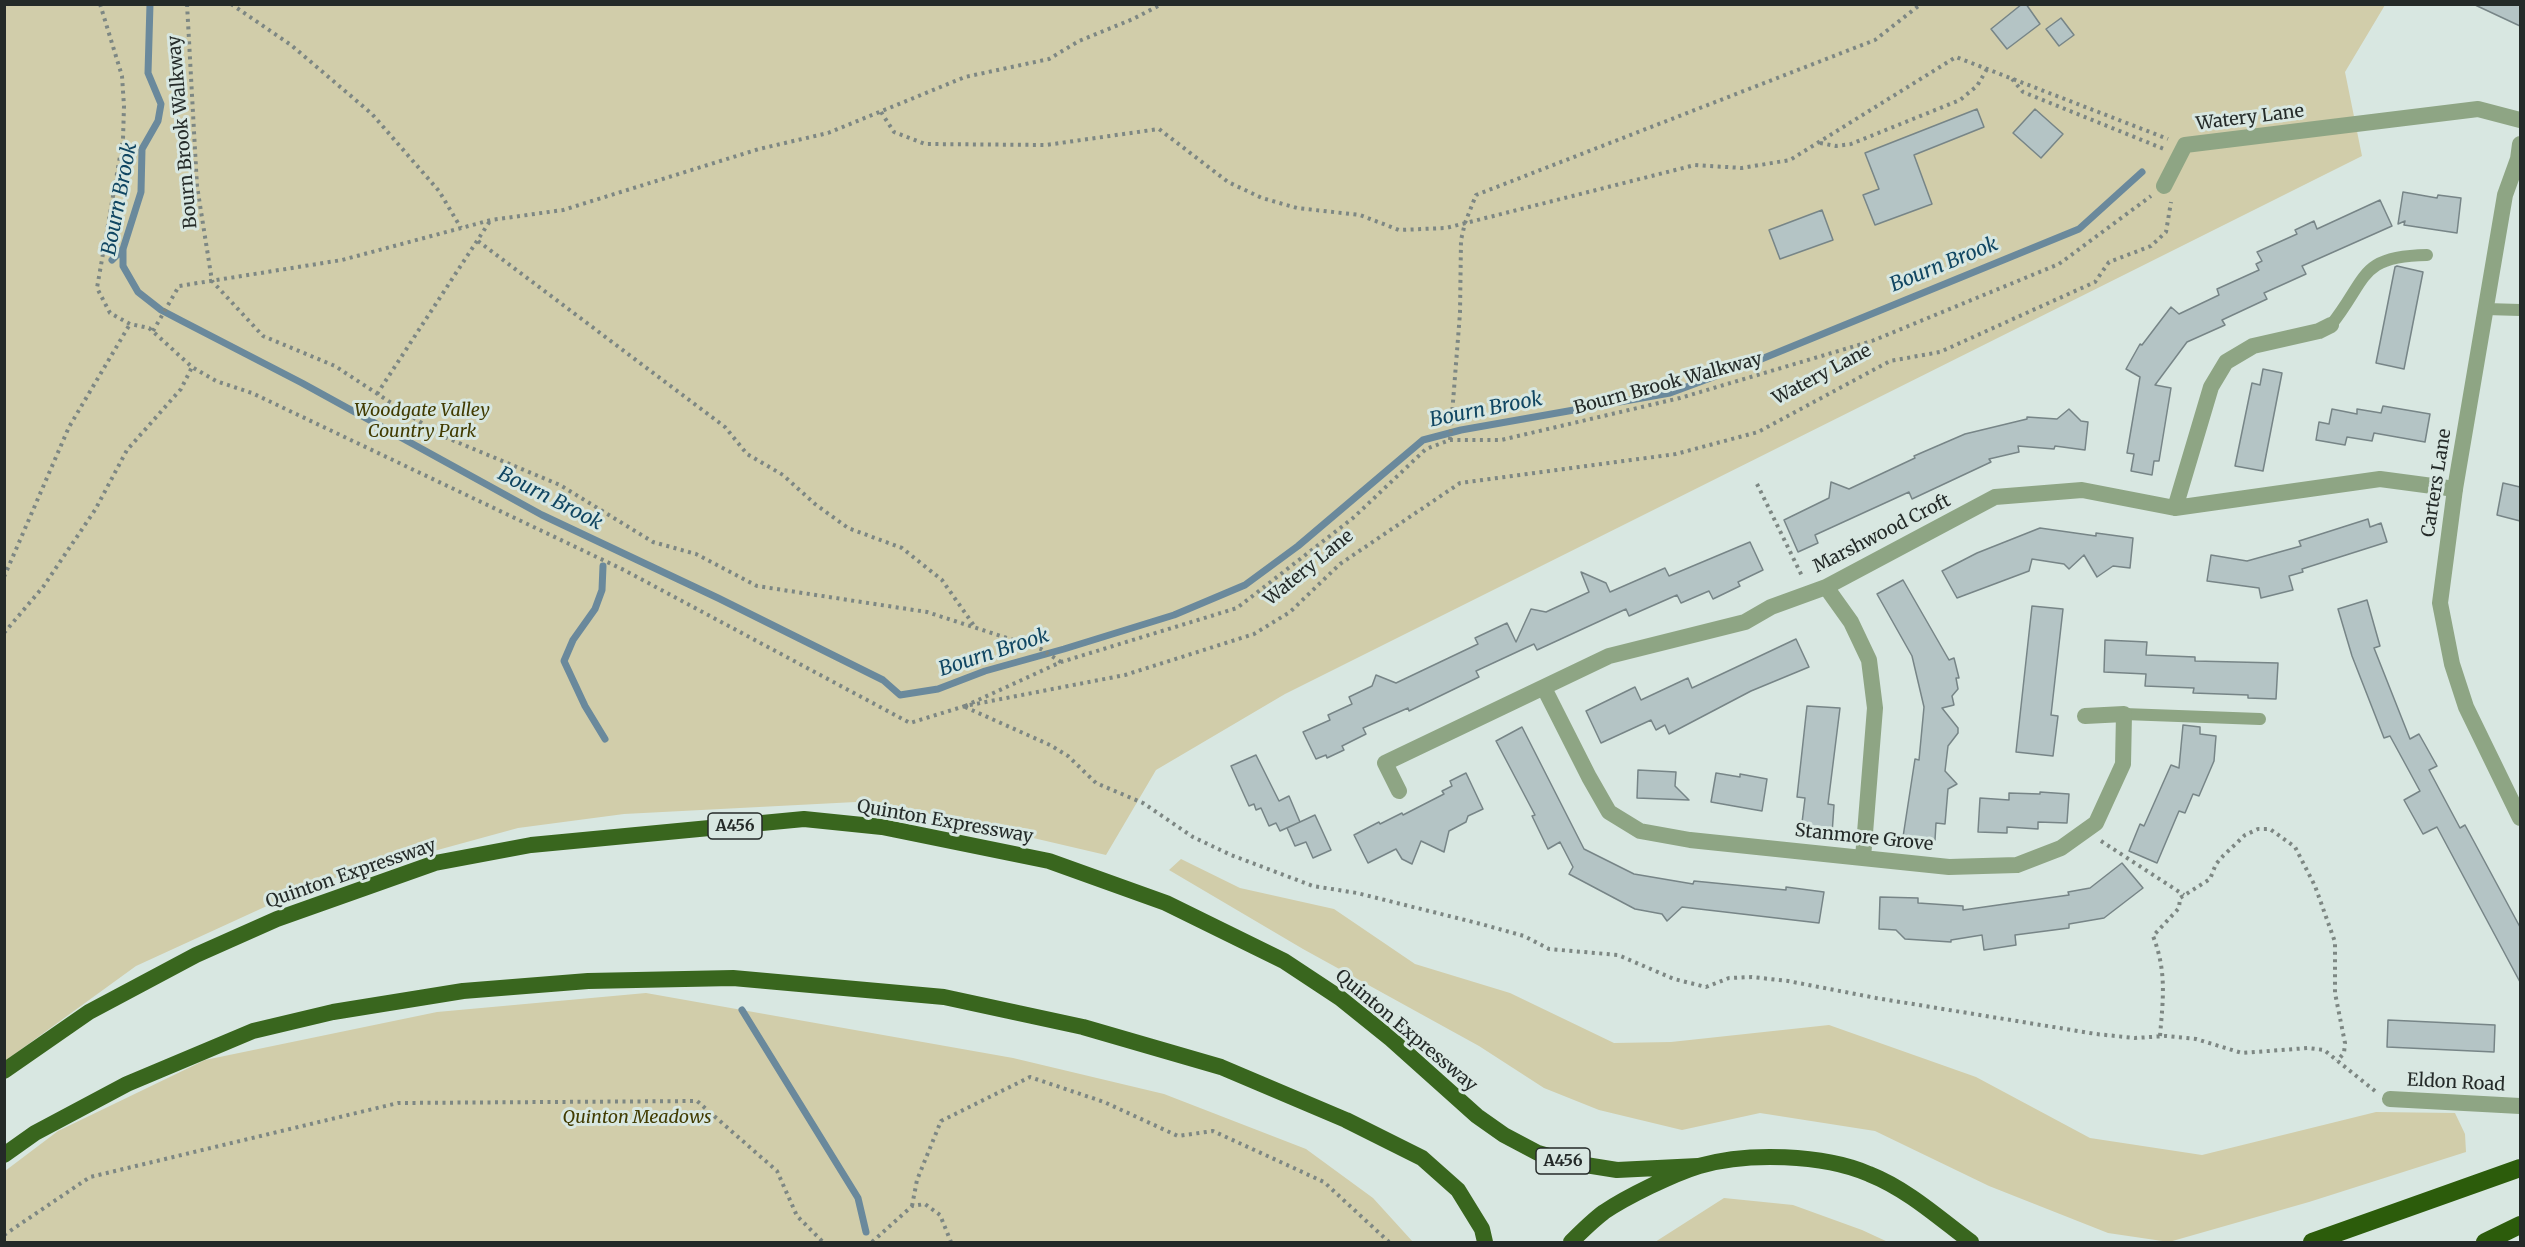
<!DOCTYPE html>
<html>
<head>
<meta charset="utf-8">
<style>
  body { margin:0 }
  #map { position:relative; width:2525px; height:1247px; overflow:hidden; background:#d8e7e1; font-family:Merriweather,serif }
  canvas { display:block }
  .frame { position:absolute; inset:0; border:6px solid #242a28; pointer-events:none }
</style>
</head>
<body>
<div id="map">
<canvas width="2525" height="1247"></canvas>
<div class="frame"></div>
</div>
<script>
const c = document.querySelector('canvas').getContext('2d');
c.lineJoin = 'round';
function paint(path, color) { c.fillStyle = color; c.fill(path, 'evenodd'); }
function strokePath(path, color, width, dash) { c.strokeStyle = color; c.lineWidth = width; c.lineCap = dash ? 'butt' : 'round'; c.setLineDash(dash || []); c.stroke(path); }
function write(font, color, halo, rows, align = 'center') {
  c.font = font + ' Merriweather,serif'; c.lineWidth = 6; c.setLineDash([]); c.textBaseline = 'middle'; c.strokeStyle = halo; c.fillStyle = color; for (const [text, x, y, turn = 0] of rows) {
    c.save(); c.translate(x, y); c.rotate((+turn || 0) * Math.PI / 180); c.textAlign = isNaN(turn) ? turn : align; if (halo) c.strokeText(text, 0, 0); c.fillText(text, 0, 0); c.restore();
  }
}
const green = new Path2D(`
  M4,5H2385L2345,72L2362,156L1285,694L1156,770L1106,855L875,801L624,814L518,828L317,883L136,966L5,1061Z
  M1181,859L1240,888L1334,909L1415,964L1510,993L1614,1043L1671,1042L1829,1025L1976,1077L2090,1138L2202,1155L2376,1112L2455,1113L2465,1134L2466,1152L2309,1202L2169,1242L2108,1233L1989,1186L1875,1131L1760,1113L1682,1130L1599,1110L1544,1088L1479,1046L1303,949L1169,870Z
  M646,993L1013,1058L1164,1094L1306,1149L1373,1198L1413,1242H5V1171L58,1131L205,1060L437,1012Z
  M1724,1198L1793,1205L1862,1230L1888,1242H1655Z`);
const stream = new Path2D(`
  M150,4L148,73L161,104L158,121L142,149L141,192L123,249V266L138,292L161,310L182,321L302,383L542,515L718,598L883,680L900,695L938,689L985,671L1064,649L1174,615L1245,585L1298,546L1423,440L1461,430L1670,393L1759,360L2079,229L2142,172
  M112,260L123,249
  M603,566L602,590L595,609L573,640L564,661L585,706L605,739
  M742,1010L858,1198L866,1232`);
const building = new Path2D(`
  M2022,4H2026L2040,24L2007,49L1991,29Z
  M2473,4H2520V26Z
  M2061,18L2074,35L2059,46L2046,29Z
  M1977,109L1984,127L1914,155L1932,204L1875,225L1863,195L1879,189L1865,153Z
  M2035,109L2063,134L2041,158L2013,133Z
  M2403,192L2437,198L2438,195L2461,198L2457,233L2404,225L2405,221L2398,224Z
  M2380,200L2392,226L2302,266L2306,274L2264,293L2267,299L2222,320L2225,325L2187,342L2155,385L2171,388L2159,461H2154L2152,475L2131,471L2134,454L2127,453L2140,377L2126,369L2140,344L2142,345L2171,307L2179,314L2219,295L2217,289L2259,270L2256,264L2262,261L2257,252L2297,234L2295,230L2314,221L2317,229Z
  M1822,210L1833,240L1780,259L1769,230Z
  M2397,266L2423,272L2404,369L2376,363L2395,267Z
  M2263,369L2282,373L2263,471L2235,466L2252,383L2260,385Z
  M2383,406L2430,414L2425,442L2374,433L2372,441L2347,437L2345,445L2316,440L2319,422L2329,424L2332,409L2357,414V409L2381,413Z
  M2069,409L2081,421L2088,422L2085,450L2055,446L2054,449L2018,446L2019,452L1989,459L1991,462L1912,499L1909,492L1815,535L1818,543L1798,552L1784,520L1829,498L1831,482L1849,489L1915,458L1914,456L1965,434L2027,419V417L2057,419Z
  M2503,483L2520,487V521L2497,515Z
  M2368,519L2370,527L2381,523L2387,542L2302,569L2303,572L2289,576L2293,590L2261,598L2259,588L2207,581L2211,555L2247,561L2301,546L2299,541Z
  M2040,528L2096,536V533L2133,538L2130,568L2113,566L2097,577L2084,555L2069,569L2064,564L2032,559L2029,571L1957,598L1942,571L1977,553Z
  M1750,542L1763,570L1738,582L1740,586L1713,599L1709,591L1681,603L1677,595L1629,616L1626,609L1537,650L1534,644L1476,671L1479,677L1409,711L1408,708L1363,728L1366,734L1342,746L1344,750L1327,758L1326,755L1316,759L1303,732L1330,720L1328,715L1352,704L1349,697L1372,686L1376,675L1396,683L1478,644L1475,638L1507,623L1516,642L1531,609L1546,612L1589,592L1581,572L1606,583L1610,592L1665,568L1669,576Z
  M1903,580L1949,660L1954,658L1959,678H1956L1958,689L1952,696L1954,705L1942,708L1958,728V733L1948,746L1945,771L1957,784L1948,789L1945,824L1936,823L1935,840L1903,837L1915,759L1919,760L1924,707L1912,656L1877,594Z
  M2367,600L2380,646L2374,648L2410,739L2419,734L2437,766L2429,770L2460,828L2465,825L2520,927V982L2437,827L2423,834L2404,800L2420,791L2390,736L2384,738L2352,656L2338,609Z
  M2032,606L2063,609L2051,715L2058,716L2053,756L2016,752Z
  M1796,639L1809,667L1751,691L1669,734L1665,725L1656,730L1651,720L1601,743L1586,711L1635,687L1641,700L1688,678L1692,688Z
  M2105,640L2147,642L2146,655L2195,657V661L2278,663L2276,699L2248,698V695L2193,693L2194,688L2145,686L2146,674L2104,672Z
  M1807,706L1840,708L1828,804L1834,805L1832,834L1801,831L1805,798L1797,797Z
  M2183,725L2200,727V734L2216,736L2214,761L2199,796L2193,794L2185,813L2179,811L2157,863L2129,851L2140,824L2144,826L2171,765L2179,768Z
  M1522,727L1584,849L1634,874L1693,884L1694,881L1786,890V887L1824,892L1819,923L1682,907L1667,921L1662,914L1635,909L1569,874L1573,867L1560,842L1548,849L1532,816L1535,815L1496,741Z
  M1256,755L1279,801L1289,796L1300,822L1280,831L1276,823L1269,826L1261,808L1256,810L1254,804L1249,806L1231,766Z
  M1638,770L1676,772L1675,786L1689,800L1637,798Z
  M1466,773L1483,809L1468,816L1466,822L1449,831L1444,852L1421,841L1412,864L1402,859L1396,849L1368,863L1354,835L1379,822L1380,824L1402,813L1403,815L1444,794L1442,791L1452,786L1450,781Z
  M1716,773L1740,777V774L1767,779L1762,811L1711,802Z
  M2040,792L2069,794L2067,823L2038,822V829L2007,827V833L1978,832L1980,798L2009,800V793L2040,794Z
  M1315,815L1331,850L1313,858L1306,842L1295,846L1287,828Z
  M2122,863L2143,888L2104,918L2069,924V928L2015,935L2016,945L1984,950L1982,935L1951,940V942L1905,939L1896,930L1879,929L1880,897L1918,898V903L1963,906V910L2019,902L2069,895L2068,892L2090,888Z
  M2388,1020L2495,1025L2494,1052L2387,1047Z`);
const path = new Path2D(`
  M100,4L122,76L124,106L123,139L97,288L110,313L130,324L149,328L192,367L216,381L252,393L624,570L910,723L965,706L1125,675L1254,634L1290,612L1340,564L1460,483L1676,454L1758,432L1890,361L1940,352L2095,282L2109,262L2151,246L2166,232L2171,202
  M187,4L197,186L212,281L263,336L335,366L440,435L560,485L653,542L696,554L757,586L927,612L1041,649L1061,662
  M231,4L291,45L372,114L439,191L461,228
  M2012,79L2023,92L2164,149
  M881,112L894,132L925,144L1046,145L1159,129L1228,182L1262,198L1297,208L1360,215L1399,230L1446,228L1695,165L1742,168L1790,160L1956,57L2168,139
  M1820,143L1836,146L1851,144L1960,100L1977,86L1987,69
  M478,241L725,427L747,454L783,475L815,504L848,528L902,548L942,580L975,627
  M153,331L179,286L342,260L491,220L563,210L759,149L828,133L965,77L1049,59L1079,41L1133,19L1162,4
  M377,394L490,221
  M1450,440L1460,313L1461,240L1465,223L1476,195L1875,40L1921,4
  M1757,484L1803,578
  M4,577L69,427L130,324
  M4,633L43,587L95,510L127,450L181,389L192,367
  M965,706L1061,662L1237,608L1353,518L1426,449L1450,440H1501L1680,398L1872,341L2059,264L2151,196
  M965,707L1050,745L1068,756L1096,783L1143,803L1193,837L1231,855L1313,886L1357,893L1481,924L1524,936L1549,949L1618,955L1674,979L1706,987L1729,978L1752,977L1788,981L1876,998L2096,1034L2135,1038L2166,1036L2196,1039L2242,1053L2308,1048L2324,1050L2375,1091
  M2101,841L2184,895
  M2160,1036C2163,999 2167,972 2153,936L2179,908L2180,898L2210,879L2216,864L2223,856L2245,835L2258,829H2270L2295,847L2315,886L2335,942V993L2345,1043L2344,1053L2337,1061
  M912,1206L917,1180L941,1121L1030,1077L1104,1102L1178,1136L1213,1131L1324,1182L1389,1242
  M4,1235L90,1177L398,1103L697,1101L777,1171L797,1216L823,1242
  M872,1242L912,1206L925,1204L940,1215L951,1242`);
const service = new Path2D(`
  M2486,309L2520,310
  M2331,325C2368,279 2358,256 2427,255
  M2124,714L2260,719`);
const minor = new Path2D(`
  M2164,186L2185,145L2478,109L2520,120
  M2175,508L2211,387L2226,362L2253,346L2319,331L2331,325
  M1826,587L1851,622L1869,660L1875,708L1863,858
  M1544,688L1589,777L1609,812L1640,831L1690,840L1949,867L2017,865L2061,848L2096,823L2123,764L2124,714L2085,716
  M1399,791L1385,763L1609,656L1745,622L1771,607L1826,587L1995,497L2082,490L2175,508L2380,479L2455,489
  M2390,1099L2520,1106`);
const tertiary = new Path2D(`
  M2520,144L2518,159L2505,195L2455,489L2440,603L2452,664L2466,707L2520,818`);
const trunk = new Path2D(`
  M4,1071L89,1012L196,955L277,919L435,863L531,845L804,819L882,827L1049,861L1166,903L1284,961L1340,998L1391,1039L1477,1116L1504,1135L1538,1153L1573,1163L1617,1170L1698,1166
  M4,1155L35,1133L127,1084L253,1031L333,1012L463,991L588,981L733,978L944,997L1083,1027L1221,1067L1346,1120L1422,1158L1458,1190L1482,1229L1485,1242
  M1571,1242C1581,1232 1592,1221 1604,1212C1626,1197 1673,1174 1699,1166C1747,1152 1823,1154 1869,1174C1907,1189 1939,1218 1971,1242`);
const motorway = new Path2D(`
  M2312,1242L2520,1168
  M2485,1242L2520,1225`);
const shields = [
  [735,826,54],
  [1563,1161,54]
];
const shieldNames = [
  ["A456",735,826],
  ["A456",1563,1161]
];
const streetNames = [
  ["Watery Lane",2250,118,-7],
  ["Bourn Brook Walkway",183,132,-95],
  ["Watery Lane",1822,375,-28],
  ["Bourn Brook Walkway",1668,384,-15],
  ["Carters Lane",2437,483,-81],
  ["Marshwood Croft",1882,534,-27],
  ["Watery Lane",1309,568,-39],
  ["Quinton Expressway",945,822,10],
  ["Stanmore Grove",1864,838,6],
  ["Quinton Expressway",351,874,-19],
  ["Quinton Expressway",1406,1031,40],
  ["Eldon Road",2456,1083,3]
];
const parkNames = [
  ["Woodgate Valley",422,411],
  ["Country Park",422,432],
  ["Quinton Meadows",637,1118]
];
const waterNames = [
  ["Bourn Brook",120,199,-79],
  ["Bourn Brook",1944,265,-22],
  ["Bourn Brook",1486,410,-11],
  ["Bourn Brook",550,499,27],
  ["Bourn Brook",994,653,-18]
];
paint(green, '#d1cdaa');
strokePath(stream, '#6a899c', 7);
paint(building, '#b4c4c5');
strokePath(building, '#778587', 1.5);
strokePath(path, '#7d8783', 4, [3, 4.5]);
strokePath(service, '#8ea584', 12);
strokePath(minor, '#8ea584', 16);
strokePath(tertiary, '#8ea584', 16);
strokePath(trunk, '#39661e', 16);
strokePath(motorway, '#2c5c0b', 18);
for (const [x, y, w] of shields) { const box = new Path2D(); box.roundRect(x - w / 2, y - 13, w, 26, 4.5); c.fillStyle = '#d8e7e1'; c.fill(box); strokePath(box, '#242a28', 1.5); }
write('bold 16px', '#242a28', null, shieldNames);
write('18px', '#242a28', '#d8e7e1', streetNames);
write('italic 18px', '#413b01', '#d8e7e1', parkNames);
write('italic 20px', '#104662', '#d8e7e1', waterNames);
</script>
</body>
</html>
